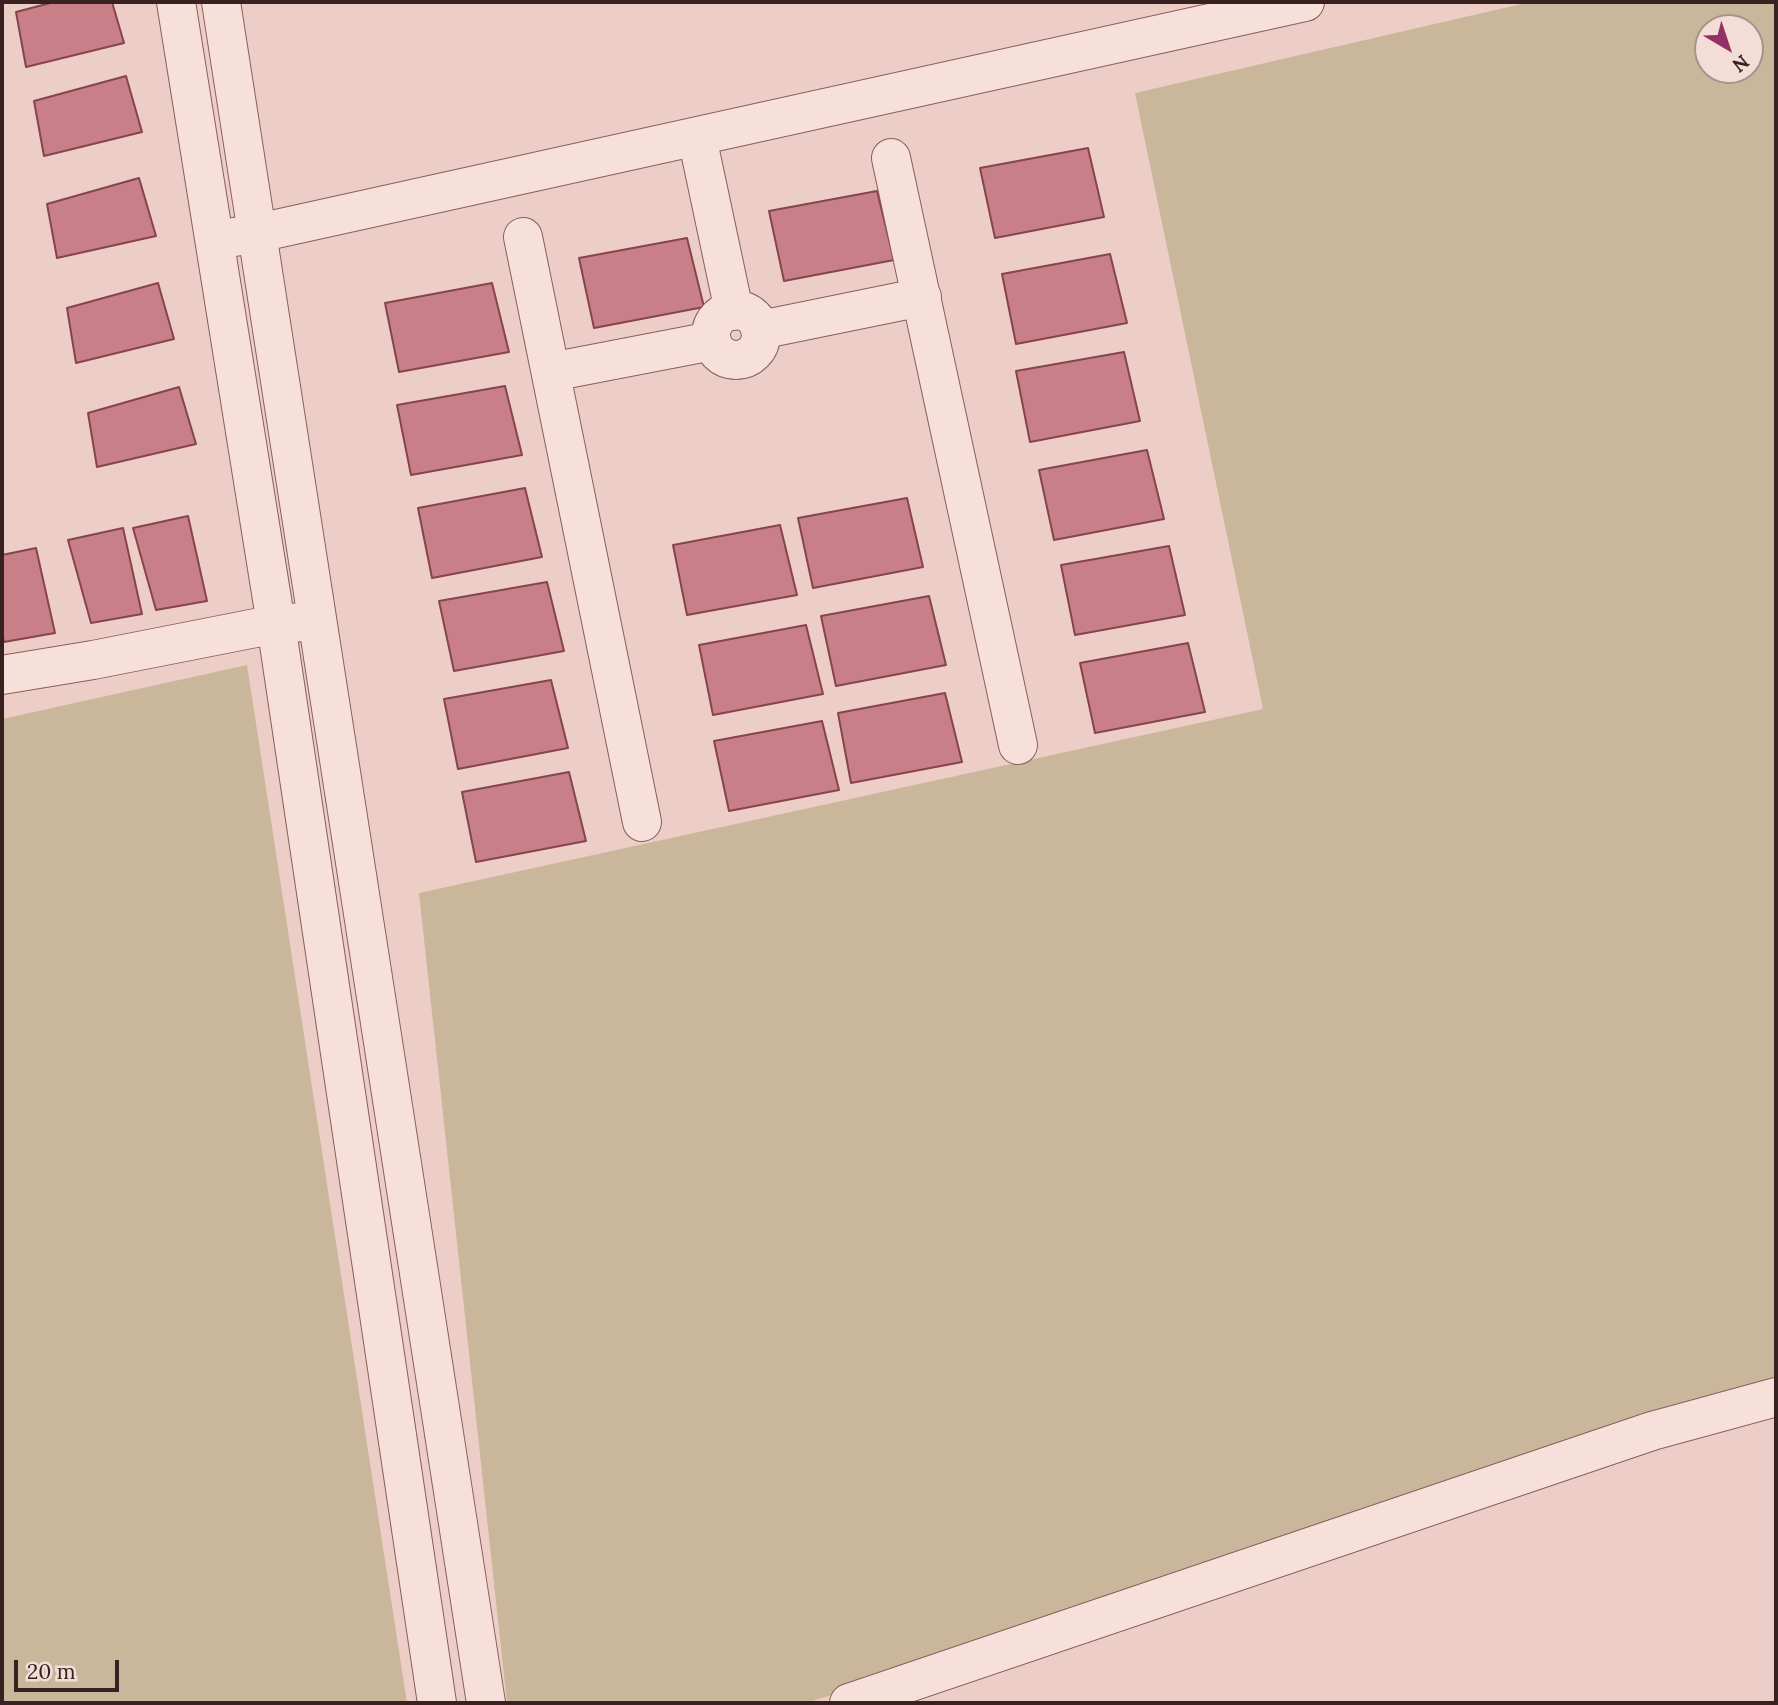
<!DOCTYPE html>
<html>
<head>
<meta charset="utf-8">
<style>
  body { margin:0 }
  #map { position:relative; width:1778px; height:1705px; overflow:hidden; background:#edcec7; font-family:Lora,serif }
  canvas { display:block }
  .frame { position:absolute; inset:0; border:4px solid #392021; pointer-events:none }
  .north { position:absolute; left:1694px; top:14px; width:70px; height:70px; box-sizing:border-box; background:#f4dcd7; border:2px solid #a9918e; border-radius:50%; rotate:141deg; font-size:19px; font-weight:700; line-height:28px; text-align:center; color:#392021 }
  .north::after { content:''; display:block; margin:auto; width:24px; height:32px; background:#943065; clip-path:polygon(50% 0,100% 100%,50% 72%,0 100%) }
  .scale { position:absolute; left:14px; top:1660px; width:105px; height:32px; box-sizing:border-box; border:4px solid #392021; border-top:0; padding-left:9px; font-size:21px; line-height:24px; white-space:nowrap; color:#392021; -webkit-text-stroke:5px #f4dcd7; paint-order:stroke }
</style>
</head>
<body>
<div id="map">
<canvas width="1778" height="1705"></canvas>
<div class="frame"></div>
<div class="north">N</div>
<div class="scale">20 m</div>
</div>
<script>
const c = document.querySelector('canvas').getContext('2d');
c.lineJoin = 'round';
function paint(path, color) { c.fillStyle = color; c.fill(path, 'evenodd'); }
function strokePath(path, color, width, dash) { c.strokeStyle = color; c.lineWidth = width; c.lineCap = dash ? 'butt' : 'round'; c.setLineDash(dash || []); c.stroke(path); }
const green = new Path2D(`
  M1530,2H1776V1395L806,1703H507L419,893L1263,709L1135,93ZM1708,28H1750V70H1708Z
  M247,665L407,1703H2V719Z`);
const building = new Path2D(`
  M54,2H112L124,43L26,67L16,12Z
  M126,76L142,132L44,156L34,101Z
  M1088,148L1104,217L995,238L980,168Z
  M139,178L156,236L57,258L47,204Z
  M877,191L894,260L784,281L769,211Z
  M687,238L704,307L594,328L579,258Z
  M1110,254L1127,323L1016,344L1002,274Z
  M158,283L174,339L76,363L67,308Z
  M492,283L509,352L399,372L385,303Z
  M1124,352L1140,421L1030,442L1016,371Z
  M505,386L522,455L411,475L397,405Z
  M179,387L196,444L97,467L88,413Z
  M1147,450L1164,519L1054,540L1039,470Z
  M525,488L542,557L432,578L418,508Z
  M907,498L923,567L813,588L798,518Z
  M188,516L207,601L156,610L133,528Z
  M780,525L797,595L687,615L673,545Z
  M123,528L142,614L91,623L68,540Z
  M1169,546L1185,615L1075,635L1061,565Z
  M36,548L55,633L4,642L2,634V555Z
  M547,582L564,651L454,671L439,601Z
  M929,596L946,665L836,686L821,616Z
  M806,625L823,694L713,715L699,645Z
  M1188,643L1205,712L1095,733L1080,663Z
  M551,680L568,748L458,769L444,699Z
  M945,693L962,762L851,783L838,713Z
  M822,721L839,790L729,811L714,741Z
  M569,772L586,841L476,862L462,792Z`);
const minor = new Path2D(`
  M176,2L276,624L437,1703
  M221,2L486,1703
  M697,137L734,311
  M891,158L1018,745
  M234,237L258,233L1305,2
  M523,237L642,822
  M711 335a25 25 0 1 1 50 0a25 25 0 1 1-50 0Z
  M760,330L922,297
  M551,372L712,341
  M2,675L93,660L276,624L303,622
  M849,1703L1652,1431L1776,1397`);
paint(green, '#cab79b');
paint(building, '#c97f87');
strokePath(building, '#86444c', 2);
strokePath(minor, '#885e5d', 40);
strokePath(minor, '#f8e0da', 38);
</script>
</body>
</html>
